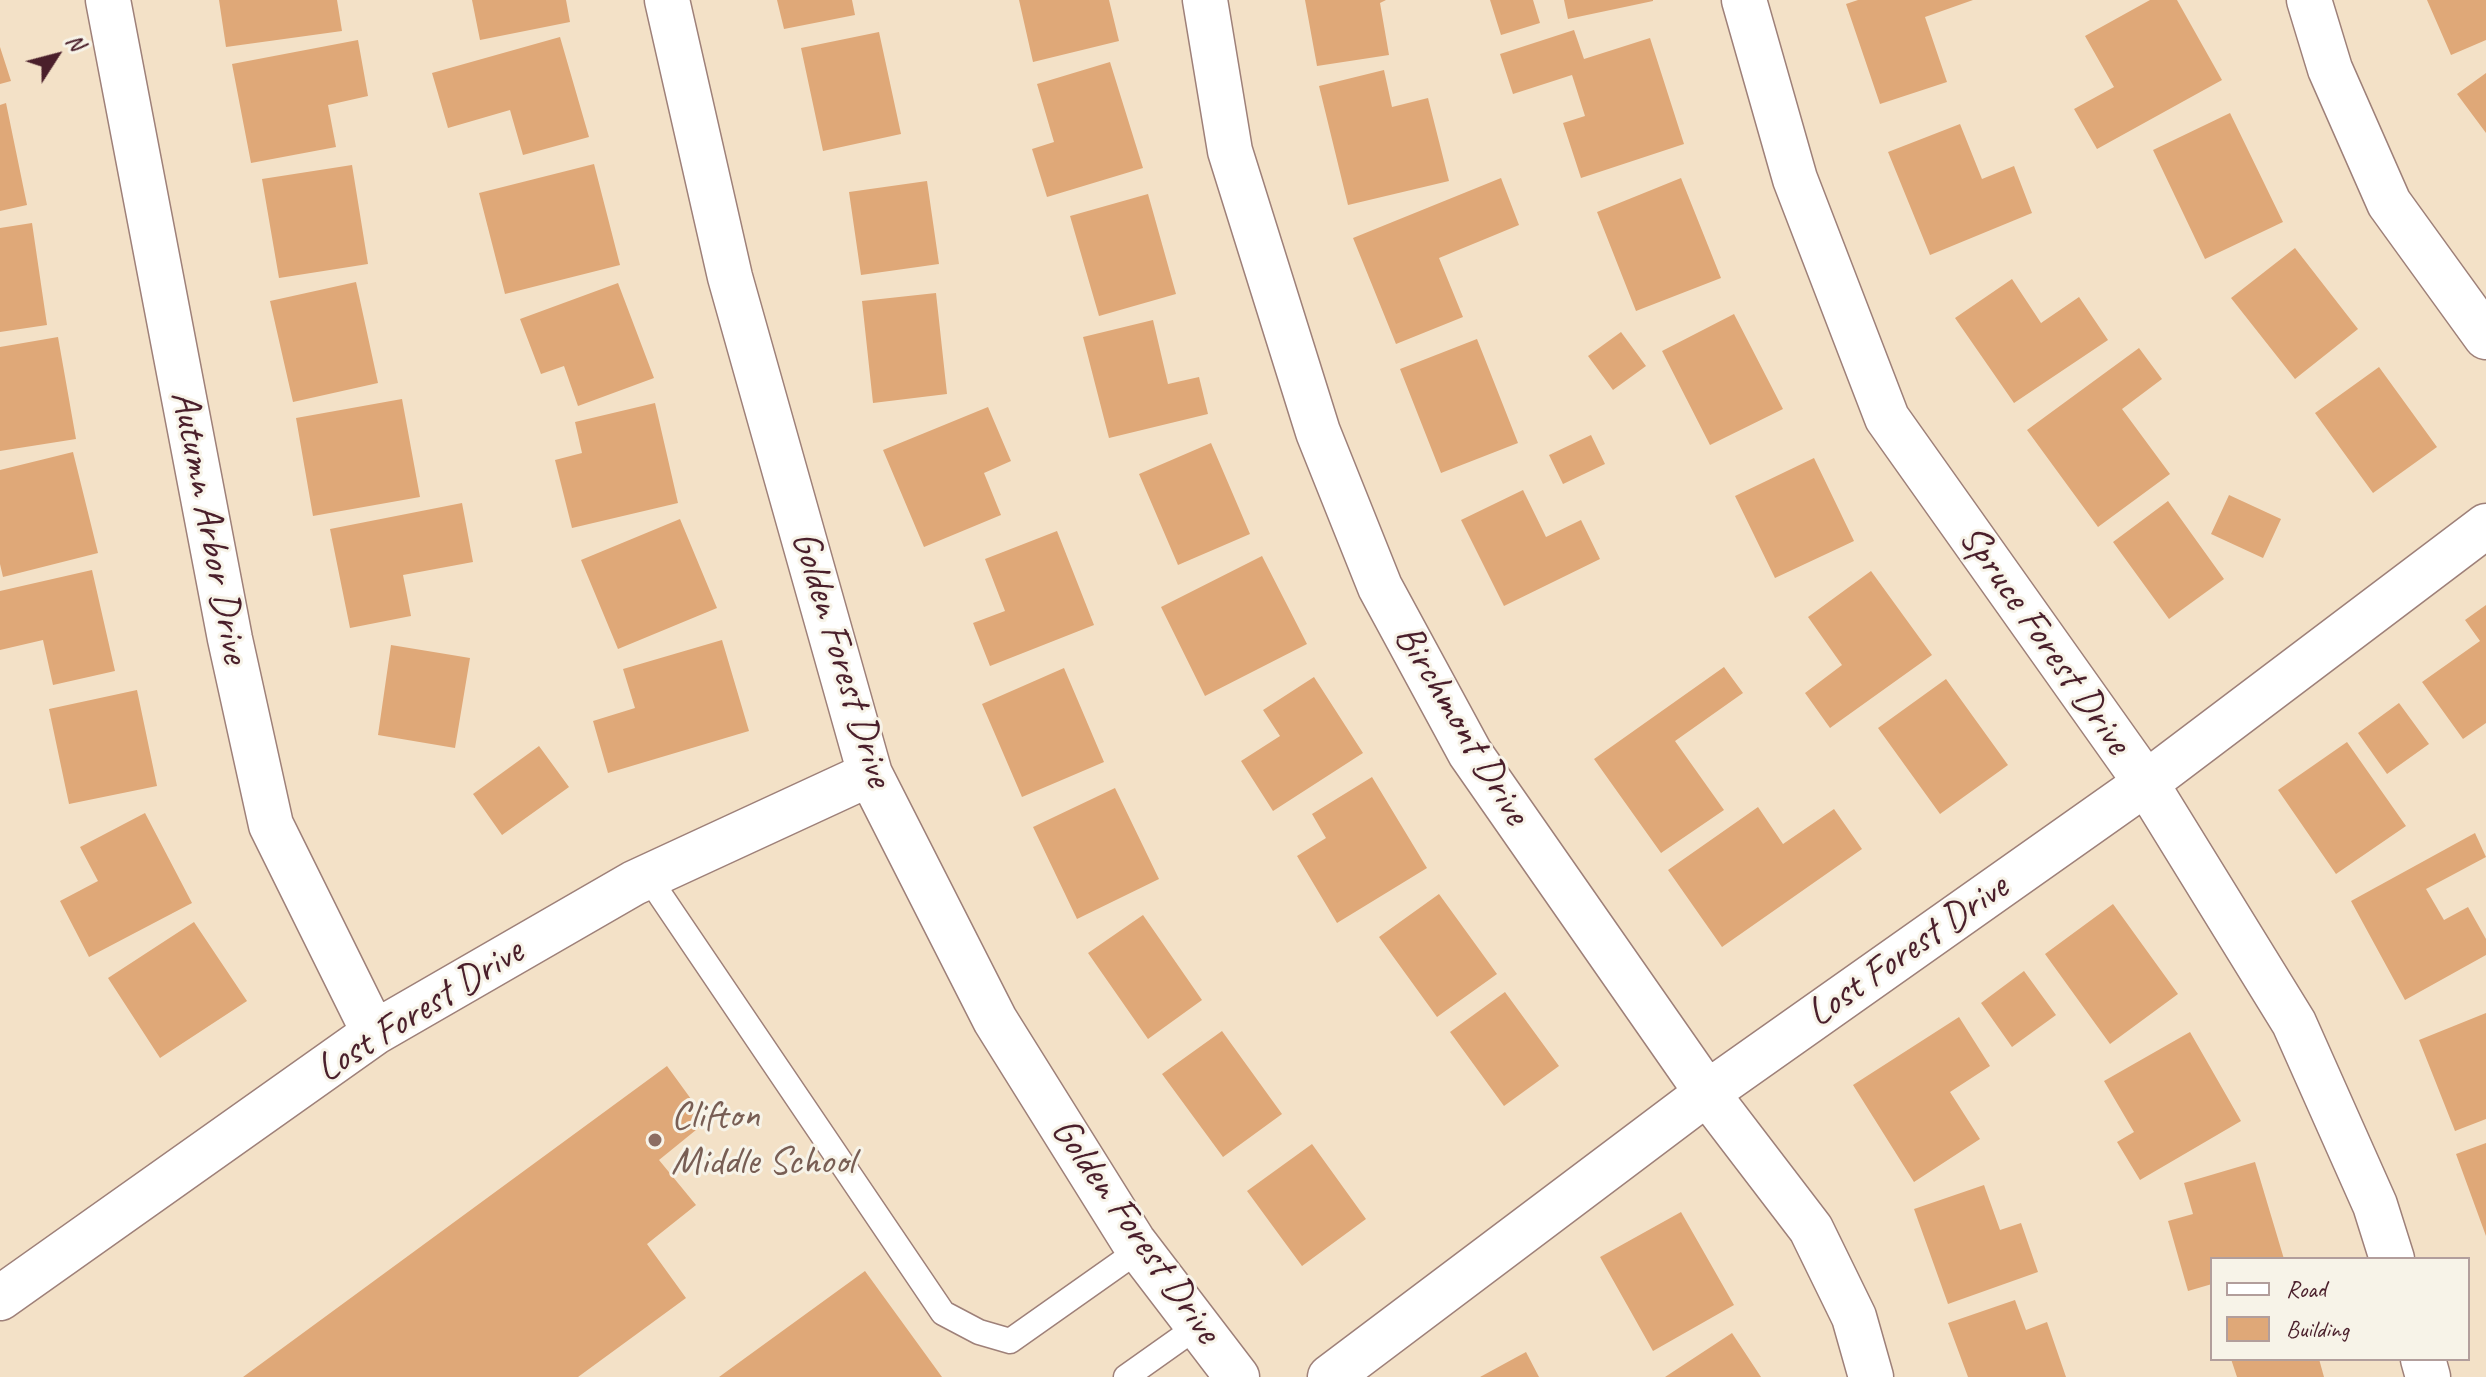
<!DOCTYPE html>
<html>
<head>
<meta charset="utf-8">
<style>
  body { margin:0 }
  #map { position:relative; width:2486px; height:1377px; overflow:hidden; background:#f3e1c7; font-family:Caveat,sans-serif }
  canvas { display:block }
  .legend { position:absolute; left:2210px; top:1257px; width:260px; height:104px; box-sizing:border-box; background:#f7f3e8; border:2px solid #b29e9c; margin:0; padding:10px 14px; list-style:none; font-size:24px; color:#4a1f2b }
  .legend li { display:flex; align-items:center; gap:16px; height:40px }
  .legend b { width:40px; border:2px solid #b29e9c }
  .north { position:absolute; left:16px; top:16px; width:80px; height:80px; -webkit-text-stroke:6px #f7f3e8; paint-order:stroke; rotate:54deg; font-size:22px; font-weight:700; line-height:32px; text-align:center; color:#4a1f2b }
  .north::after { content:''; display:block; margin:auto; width:28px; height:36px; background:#4a1f2b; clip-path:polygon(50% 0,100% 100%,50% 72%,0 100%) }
</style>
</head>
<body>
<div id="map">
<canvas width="2486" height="1377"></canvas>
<ul class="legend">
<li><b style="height:10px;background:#fff"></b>Road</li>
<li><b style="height:22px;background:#dfa878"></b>Building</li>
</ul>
<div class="north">N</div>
</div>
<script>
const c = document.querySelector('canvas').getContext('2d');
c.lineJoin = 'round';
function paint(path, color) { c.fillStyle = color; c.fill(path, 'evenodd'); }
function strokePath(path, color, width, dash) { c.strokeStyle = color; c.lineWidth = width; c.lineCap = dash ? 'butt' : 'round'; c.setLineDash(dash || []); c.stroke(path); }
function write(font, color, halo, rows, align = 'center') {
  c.font = font + ' Caveat,sans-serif'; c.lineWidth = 6; c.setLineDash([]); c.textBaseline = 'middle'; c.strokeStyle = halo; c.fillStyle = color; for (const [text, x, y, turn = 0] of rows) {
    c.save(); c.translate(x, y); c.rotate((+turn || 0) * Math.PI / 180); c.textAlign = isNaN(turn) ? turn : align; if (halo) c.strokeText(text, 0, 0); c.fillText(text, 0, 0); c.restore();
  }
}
const building = new Path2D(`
  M219,0H337L342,31L226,47Z
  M472,0H566L570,22L480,40Z
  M777,0H852L855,15L784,29Z
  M1019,0H1109L1119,41L1033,62Z
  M1305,0H1386L1380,3L1389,55L1317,66Z
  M1490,0H1533L1540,23L1501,35Z
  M1564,0H1653V1L1568,19Z
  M1858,0H1973L1925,17L1947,82L1880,104L1846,4Z
  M2150,0H2177L2222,80L2097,149L2074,109L2114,87L2085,36Z
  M2427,0H2486V40L2451,55Z
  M1574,30L1584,59L1650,38L1684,144L1581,178L1563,123L1585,116L1572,75L1513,94L1500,54Z
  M879,32L901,134L823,151L801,48Z
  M560,37L589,137L523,155L510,110L448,128L432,73Z
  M358,40L368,96L328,105L336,147L251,163L232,64Z
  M0,47L11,81L0,84Z
  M1110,62L1143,168L1047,197L1032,149L1054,142L1037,84Z
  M1384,70L1392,107L1428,98L1449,181L1348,205L1319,86Z
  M2486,73V133L2457,94Z
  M6,103L27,205L0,211V105Z
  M2230,113L2283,222L2205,259L2153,150Z
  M1960,124L1982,179L2014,166L2032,213L1930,255L1888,152Z
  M594,164L620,265L505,294L479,193Z
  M352,165L368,264L279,278L262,179Z
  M1501,178L1519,225L1439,258L1463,317L1396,344L1353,238Z
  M1681,178L1721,278L1636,311L1597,212Z
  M927,181L939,264L861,275L849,192Z
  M1148,194L1176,294L1099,316L1070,216Z
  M32,223L47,325L0,332V228Z
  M2295,248L2358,329L2295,379L2231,298Z
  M2012,279L2041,323L2079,297L2108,340L2014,403L1955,318Z
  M356,282L378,383L293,402L270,301Z
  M618,283L654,378L578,406L564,366L541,374L520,319Z
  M936,293L947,394L873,403L862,301Z
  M1734,314L1783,409L1710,445L1662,351Z
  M1153,320L1168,384L1199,377L1208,414L1109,438L1083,337Z
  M1621,332L1646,366L1613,390L1588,356Z
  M58,337L76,439L0,451V347Z
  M1477,339L1518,443L1441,473L1400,369Z
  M2139,348L2162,379L2122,409L2170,474L2098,527L2027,430Z
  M2379,367L2437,447L2373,493L2315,413Z
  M402,399L420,497L313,516L296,418Z
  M655,403L678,503L572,528L555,460L582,453L575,422Z
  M988,407L1011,461L984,473L1001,515L924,547L883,450Z
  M1591,435L1605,464L1563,484L1549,455Z
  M1211,443L1250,534L1178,565L1139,474Z
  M73,452L98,553L3,577L0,564V470Z
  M1814,458L1854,541L1775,578L1735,496Z
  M1523,490L1546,537L1581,520L1600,559L1504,606L1461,520Z
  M2229,495L2281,519L2263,558L2211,534Z
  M2168,501L2224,579L2169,619L2113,542Z
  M462,503L473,562L403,575L411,616L350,628L330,529Z
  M680,519L717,608L618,649L581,560Z
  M1057,531L1094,625L990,666L973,623L1005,611L985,559Z
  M1262,556L1307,644L1205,696L1161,607Z
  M92,570L115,671L53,685L43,640L0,650V591Z
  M1871,571L1932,655L1830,728L1805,693L1842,665L1808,617Z
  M2486,605V723L2463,739L2422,682L2480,641L2465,620Z
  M722,640L749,731L608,773L593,721L635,708L623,669Z
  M391,645L470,658L455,748L378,735Z
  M1724,667L1743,693L1675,741L1724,810L1661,853L1594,759Z
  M1064,668L1104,762L1022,797L982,704Z
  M1314,677L1363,753L1273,811L1241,761L1280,736L1263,710Z
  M1946,679L2008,765L1940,814L1878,728Z
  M137,690L157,786L69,804L49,709Z
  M2399,703L2429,744L2387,774L2358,733Z
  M2347,742L2406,826L2336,874L2278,790Z
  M539,746L569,787L502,835L473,794Z
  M1372,777L1427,868L1337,923L1297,856L1326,838L1312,814Z
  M1115,788L1159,879L1077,919L1033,827Z
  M1758,807L1783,844L1834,809L1862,849L1722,947L1668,870Z
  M145,813L192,903L89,957L60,901L98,881L80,847Z
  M2475,833L2486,857L2426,889L2444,920L2468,907L2486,939V955L2405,1000L2351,901Z
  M1439,894L1497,974L1437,1017L1379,937Z
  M2113,904L2178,994L2110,1044L2045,954Z
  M1143,915L1202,1000L1148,1039L1088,953Z
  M194,922L247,1001L160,1058L108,978Z
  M2024,971L2056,1015L2012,1047L1981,1003Z
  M1505,992L1559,1066L1504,1106L1450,1032Z
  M2486,1013V1119L2455,1131L2419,1040Z
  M1959,1017L1990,1066L1950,1092L1980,1139L1914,1182L1853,1085Z
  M1222,1031L1282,1114L1223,1157L1162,1074Z
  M2190,1032L2241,1121L2140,1180L2117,1142L2134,1132L2104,1081Z
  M667,1066L707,1121L659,1160L696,1205L647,1244L686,1298L578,1377H243Z
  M2486,1143V1236L2456,1154Z
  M1312,1144L1366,1219L1302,1266L1247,1191Z
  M2255,1162L2284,1259H2212V1284L2188,1291L2168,1221L2193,1214L2184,1183Z
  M1984,1185L2000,1230L2021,1223L2038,1272L1948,1304L1914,1209Z
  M1681,1212L1734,1305L1653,1351L1600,1257Z
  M865,1271L942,1377H719Z
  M2015,1300L2026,1330L2047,1322L2066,1377H1968L1948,1323Z
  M1732,1333L1761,1377H1665Z
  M1526,1352L1539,1377H1480Z
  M2231,1359H2319L2324,1377H2237Z`);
const lane = new Path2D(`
  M648,877L943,1313L979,1332L1010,1341L1139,1250
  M1126,1377L1198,1326`);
const street = new Path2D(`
  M108,0L230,639L271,825L374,1033
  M667,0L730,277L870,774L995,1020L1133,1241L1237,1377
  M1205,0L1230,151L1318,432L1380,587L1470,753L1707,1093L1811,1229L1854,1317L1871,1377
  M1744,0L1795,179L1887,418L2146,783L2294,1023L2375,1205L2392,1259
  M2309,0L2330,69L2389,203L2486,337
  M0,1298L374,1033L634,883L870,774
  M2423,1359L2428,1377
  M1330,1377L1707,1093L2146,783L2486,526`);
const markers = [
  [655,1140,8,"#8d6e63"]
];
const streetNames = [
  ["Autumn Arbor Drive",209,527,79],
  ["Spruce Forest Drive",2044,640,55],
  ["Golden Forest Drive",841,659,73],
  ["Birchmont Drive",1461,725,59],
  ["Lost Forest Drive",1908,951,-35],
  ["Lost Forest Drive",420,1011,-32],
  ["Golden Forest Drive",1135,1231,55]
];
const educationNames = [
  ["Clifton",671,1117],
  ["Middle School",671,1163]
];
paint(building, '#dfa878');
strokePath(lane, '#9e8079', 27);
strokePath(street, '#9e8079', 47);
strokePath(lane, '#fff', 24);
strokePath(street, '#fff', 44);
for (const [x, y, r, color] of markers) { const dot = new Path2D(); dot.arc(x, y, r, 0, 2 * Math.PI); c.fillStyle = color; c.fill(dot); strokePath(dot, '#f7f3e8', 3); }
write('40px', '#4a1f2b', '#f7f3e8', streetNames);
write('40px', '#785e54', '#f7f3e8', educationNames, 'left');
</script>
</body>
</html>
